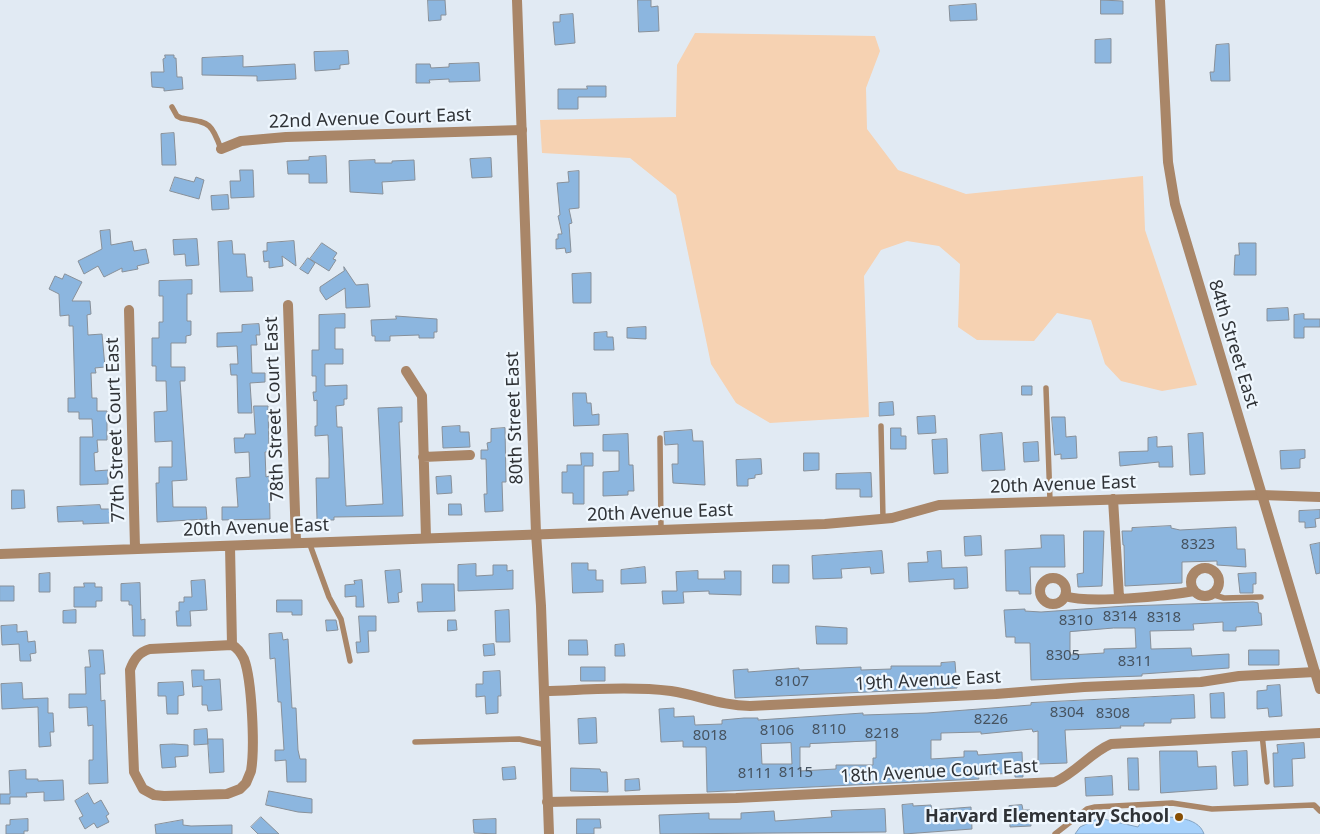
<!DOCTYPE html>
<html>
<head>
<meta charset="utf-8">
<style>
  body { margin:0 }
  canvas { display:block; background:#e1eaf3 }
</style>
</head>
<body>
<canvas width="1320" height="834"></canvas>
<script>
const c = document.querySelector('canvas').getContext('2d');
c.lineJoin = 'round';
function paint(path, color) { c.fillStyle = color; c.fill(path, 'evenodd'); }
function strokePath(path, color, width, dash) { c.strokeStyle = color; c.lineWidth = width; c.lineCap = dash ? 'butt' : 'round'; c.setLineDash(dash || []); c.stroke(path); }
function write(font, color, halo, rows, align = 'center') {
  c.font = font + ' "Noto Sans",sans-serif'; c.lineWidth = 4.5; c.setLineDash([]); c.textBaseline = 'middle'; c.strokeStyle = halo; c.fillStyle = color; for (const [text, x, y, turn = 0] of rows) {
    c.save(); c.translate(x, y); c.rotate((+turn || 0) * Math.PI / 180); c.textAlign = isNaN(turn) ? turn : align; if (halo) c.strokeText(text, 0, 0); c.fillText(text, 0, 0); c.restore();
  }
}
const green = new Path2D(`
  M695,33L875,36L880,51L866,88L867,129L898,170L966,194L1143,176L1145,230L1197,385L1162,391L1121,381L1105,364L1091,320L1057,313L1034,341L977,340L958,327L960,264L939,246L907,241L881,250L864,276L869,417L770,423L736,403L711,364L676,195L630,158L542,153L540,120L676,117L677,65Z`);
const water = new Path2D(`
  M1151,817C1167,817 1198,815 1204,834H1075L1080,827L1099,818L1138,827L1141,822L1137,819Z`);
const building = new Path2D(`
  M428,0H445L446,15H441V20L429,21Z
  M638,0H651V7L658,6L659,31L639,32Z
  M1101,0L1123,1V14H1101Z
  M976,4L977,20L950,21L949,6Z
  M573,14L575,43L555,45L553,22H560V15Z
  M1111,39V63H1095V40Z
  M1229,44L1230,81H1211L1210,72H1214L1216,45Z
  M348,51L349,64L340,65V69L315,71L314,52Z
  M165,55H174V58H176L177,77H182L183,89L164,91V88L152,87L151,72H164L163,59L165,58Z
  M243,56V67L295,64L296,79L257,81V76L202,75V58Z
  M479,63L480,81L449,82V79L429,80L430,83H416V64H430L431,68L449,67V64Z
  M587,86H606V97H578V109H558V89H587Z
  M174,133L176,165H162L161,134Z
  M326,156L327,183H309V174H288L287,161L309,160V157Z
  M491,158L492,177L472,178L470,159Z
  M375,160V163H392V161L414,160L415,180L382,182L383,194L350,192L349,161Z
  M240,170H253L254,197L231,198L230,181H240Z
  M579,171V208L569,209L572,223L569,224L571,252L566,253L565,248L556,249V239H558V234H562L558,216L560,215L557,183L569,182L568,172Z
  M175,177L194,182L196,177L204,180L199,199L170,191Z
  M228,195L229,209L212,210L211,196Z
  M110,230L111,245L132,241L134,251L146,249L149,263L137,266L138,269L122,272V268L104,277L98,266L84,274L78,261L102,249L100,231Z
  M197,239L199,265L186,266L185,254L174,255L173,240Z
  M232,241L233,254H245L247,277H252L253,291L220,292L218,242Z
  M294,241L296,266L282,256L283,266L269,268V261L264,262L263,251H267V243Z
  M322,243L337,253L333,259L336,260L329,271L310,259Z
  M1239,243H1256V275H1234L1235,255H1239Z
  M308,258L315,263L308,274L300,269Z
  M344,267L356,285L368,284L370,307L346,308L345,288L326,300L320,291V287L344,271Z
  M591,273V303H573L572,274Z
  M65,274L82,282L72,301H90L91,314L87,315L88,335L102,334L105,367L95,368L96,373H91L92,398H97V411H107V440H97L98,452L94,453L95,471L108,470V484L80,485V437H93L92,419H79V412H68V398H75L73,326H69V315L60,316L59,294L49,289L55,276L62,279Z
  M192,280V294H187V321H191V335L186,336V343H171V367H185V381H180L187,480L172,481L173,507H206L207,519L157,522L156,483H159V467H172V441L155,442L154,412L167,411L166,381H156V366H152V338H159V322H163V296H159V281Z
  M1288,308L1289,320L1267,321V309Z
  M345,314V328H335V349H343V364H325V386L347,385V399H344V405L336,406L337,427H342L346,506L383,504L378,408L402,407V422H399L403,516L334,517V520H317L316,478H329V459L328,435L315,436V426H317V400L314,401L313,392H316V376H312V350H319V315Z
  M1304,314V319H1320V327H1304V338H1294V315Z
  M396,316L437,319V332H434V338H419V335L390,336V341H375V336H372L371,320L396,319Z
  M259,324L260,335H256L257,345H251L252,373H265V382L250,383L252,413H238L237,375H231L230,364H238L237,346L217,347V333L242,332V325Z
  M646,327V339L627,338V328Z
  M607,332V337H613L614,350H594V333Z
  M1022,386H1032V395H1022Z
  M573,393H586L587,403H591L592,415L599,414V425L574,426Z
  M893,402L894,415L879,416V403Z
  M254,406H268L269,452H265L266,477L269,476L270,519L222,520V507H238L236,478L250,477L249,452L235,453L234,438H244L245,434H255Z
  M935,416L936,433L918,434L917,417Z
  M1052,417H1065L1066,437L1076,436L1077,458L1061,459V454L1055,455Z
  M460,426V432H469L470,447L443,448L442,427Z
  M505,428L506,482H502L503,511L485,512L484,494H487L486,459H481V450H488L487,443L491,442V429Z
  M891,428H901V436H906V449H891Z
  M692,430L693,441H703L705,485L673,483L672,464H678V444L665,445L664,432Z
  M1002,433L1005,470L982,471L980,435Z
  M1203,433L1205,474L1190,475L1188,434Z
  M628,434L629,465H633L634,491H628V495L603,496V472L619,471V451H603V435Z
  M1157,437V447L1172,446L1173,467H1159V462L1120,466L1119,452L1148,451V438Z
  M947,439L948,473L934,474L932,440Z
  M1038,442L1039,461L1024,462L1023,443Z
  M1305,450V458L1300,459V468L1281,469L1280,451Z
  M581,453H593V466H584V504H573V493H562V472H567V465H581Z
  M804,453H819V470L804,471Z
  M761,459L762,474L755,475V478L748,479V486H737L736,460Z
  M871,473L872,497H860V489H836V474Z
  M451,476L452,493L437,494L436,477Z
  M12,490H24L25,508L12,509Z
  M449,504H461L462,515H449Z
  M100,505L101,509H110V523L83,524V521L58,522L57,507Z
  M1320,510V518L1315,519L1316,527L1305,528V522H1299V511Z
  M1171,526V528L1180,530L1236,527L1237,549H1245L1246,567L1217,565V561L1182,562V583L1125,586L1124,545H1123L1122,531H1132V528Z
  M1084,531H1104L1102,586L1078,587L1077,574L1083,573Z
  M1041,535H1064L1065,567H1030L1031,594H1019V591H1006L1005,550L1041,548Z
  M981,536L982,555L965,556L964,537Z
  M1320,543V573L1316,574L1310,545Z
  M882,551L884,573L871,574L870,567L841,569L842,578L813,579L812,556Z
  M941,551L942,568L967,567L968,588L954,589V579L909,582L908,563L928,562L927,552Z
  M572,563H588V570H596V580H603V592L573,593Z
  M476,564V576L493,575V565H507V571L513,570V589L458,591V565Z
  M773,565H789V583H773Z
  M645,567L646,583L621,584V570Z
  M400,570L402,592L398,593L399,602L388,603L385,571Z
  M698,571V579H725L724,571H741V595L709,594V591L683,592L684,603L663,604L662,591H677L676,572Z
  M50,573V592H39V574Z
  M1256,573V584H1253V593H1240L1238,574Z
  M205,580L207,610L190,611L191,626H177L176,611H179V602H184V597H192L191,581Z
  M362,580L364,607H356V596L345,597V585L355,584L354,581Z
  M84,583H95V587H102V601H96V607H74V587H84Z
  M140,583L141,620L145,619V636H133L132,605H129V601H121V584Z
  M422,584H454L455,611L418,612L417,602H422Z
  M0,586H14V601H0Z
  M277,600H302V615H292V612H277Z
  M1254,602L1258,603L1259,613H1261L1262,625L1236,627V631H1223V622L1193,624L1194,630L1150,631L1151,649L1191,648L1192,656L1229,654V668L1142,674V676L1031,680L1030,643H1015V637H1006L1004,610L1025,609V611L1041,612L1126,606ZM1114,628H1135L1136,648L1104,649V653L1070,655V632Z
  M76,610V623H63V611Z
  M509,610L510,642H496L495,611Z
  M359,616H376V631H368L369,652L357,653L356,642H360Z
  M326,620H336L338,630L327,631Z
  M448,620H456L457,630L448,631Z
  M17,625V632L27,631L28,642L35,641L36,653L30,654L31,661H20L19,644L2,645L1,626Z
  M816,626L847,628V644H817Z
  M282,633L283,640L288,639L292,708H296L298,750L300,759H306V782H287L286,760L275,761V750H284L281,702H278L275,658L270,659L269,634Z
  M569,640H587L588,655H569Z
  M494,644L495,655L484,656L483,645Z
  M624,644L625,656H615V645Z
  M89,650H103L105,674H100L101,701L105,700L108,783L89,784V760H93V725L88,726L87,707L69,708V694H86L85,667H90Z
  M1249,650H1279V665H1249Z
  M955,662L957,688L735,698L733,670L748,669V672L799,668V670L861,667V670L891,669V666H941V663Z
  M581,667H605V681H581Z
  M192,670H204V680L220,679L222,710L208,711L207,705H202V686L193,687Z
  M500,671L501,696H498V713L486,714L485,696L476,697V684H483V672Z
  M183,682L184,695L178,696V714H167L166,696H158V683Z
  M22,683L23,699L48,698V713H53L54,732H50L51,746L39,747L38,707L2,709L1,684Z
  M1280,685L1282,716L1269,717L1268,708L1257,709V691L1267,690V686Z
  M1224,693L1225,718H1211L1210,694Z
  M1194,695L1195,718L1171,719V723H1144V726H1120L1121,728L1065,730L1067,763L1038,764V731L1033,732L1032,729L981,734V732L941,733V740H931V759L964,757V751H977L978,755L1022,752L1023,777H1015V773L978,775L979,779L707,792L706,747H683V741L661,742L659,709L674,708V717L694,716L695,725L722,724V720L744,718H758V720L863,713V715L927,713L1031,705V703ZM876,741V758H873V765H836V769L800,771V747H810V744ZM791,743L792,764H762L761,744Z
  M596,718L597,743L579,744L578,719Z
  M207,729L208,744L194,745V730Z
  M208,739H223L224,772L210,773Z
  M1304,743L1305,758L1292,759L1293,786L1274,787L1273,753H1278L1277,745Z
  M174,744L188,745V756L175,757L176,767L162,768L160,745Z
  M1160,751H1197L1198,767L1216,766L1217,789L1161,793Z
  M1247,751L1248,785L1234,786L1232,752Z
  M1128,758H1138L1139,790H1129Z
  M515,767L516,779L503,780L502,768Z
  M571,768L600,769L601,772H607L608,792L571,791Z
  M26,770V779H38V781L63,780L64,800L44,801V792L26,793L27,797H10V804H0V794H10L9,771Z
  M1112,776L1113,795L1086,796L1085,778Z
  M639,779L640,790L625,791V780Z
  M269,791L312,799V813L298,812L266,805Z
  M88,793L94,804L101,800L109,814L106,816L109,822L97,828L94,823L85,829L79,818L83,816L75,801Z
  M913,804V806L931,805L932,810L971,807L972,829L904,834L902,805Z
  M1022,805L1023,810H1030L1031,826L1010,827L1009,806Z
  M885,809L886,832L660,834L659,815L709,813V819H741V813L774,811L775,821L832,817L831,811Z
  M261,817L279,834H258L251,827Z
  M28,819V831H24V834H6V825H10V820Z
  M496,819V834L474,833L473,820Z
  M577,819H600L601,828H594V834H577Z
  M183,820V825L191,826L232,825V834H156L155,825Z`);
const service = new Path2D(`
  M172,107L177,116L181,118C209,123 211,121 221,149
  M1046,388L1050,501
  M881,426L883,519
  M660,438L661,529
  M309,542L329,597L341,619L350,661
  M1211,594L1224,598L1261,597
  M1262,734L1267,782
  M415,742L519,739L546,745
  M1055,834L1087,809L1095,807L1172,803L1212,809L1314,805L1320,811`);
const minor = new Path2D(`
  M221,149L241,141L286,137L522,130
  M288,305L296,542
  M129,310L135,548
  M406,371L422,396L426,538
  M423,457L470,455
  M1113,499L1119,597
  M230,546L232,645C238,648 241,653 244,659C252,680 255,748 251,771L246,783L240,789L227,794L164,796L154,795L143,789L134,772L130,670C134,659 139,652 150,649L232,645
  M0,554L825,524L892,518L939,505L1261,495L1320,497
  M1191 582a14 14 0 1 1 28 0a14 14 0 1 1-28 0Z
  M1040 591a13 13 0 1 1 26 0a13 13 0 1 1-26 0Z
  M1065,596C1089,604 1167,596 1194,591
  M544,691C586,690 629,686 671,691C698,695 722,706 750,706L996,694L1084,687L1201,682L1239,676L1315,672
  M547,802L736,798L1055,782C1077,772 1090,753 1111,744L1320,733`);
const tertiary = new Path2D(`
  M517,0L536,533L541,606L549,834
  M1160,0L1168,162L1175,204L1320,689`);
const markers = [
  [1179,817,5,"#874e03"]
];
const numberNames = [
  ["8323",1198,545],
  ["8314",1120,617],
  ["8318",1164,618],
  ["8310",1076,621],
  ["8305",1063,656],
  ["8311",1135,662],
  ["8107",792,682],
  ["8304",1067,713],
  ["8308",1113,714],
  ["8226",991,720],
  ["8110",829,730],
  ["8106",777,731],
  ["8218",882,734],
  ["8018",710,736],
  ["8115",796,773],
  ["8111",755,774]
];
const streetNames = [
  ["22nd Avenue Court East",370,119,-2],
  ["84th Street East",1233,344,73],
  ["78th Street Court East",275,409,-92],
  ["80th Street East",515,418,-92],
  ["77th Street Court East",116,430,-92],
  ["20th Avenue East",1063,485,-2],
  ["20th Avenue East",660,513,-2],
  ["20th Avenue East",256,528,-2],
  ["19th Avenue East",928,681,-3],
  ["18th Avenue Court East",939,772,-3]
];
const poiNames = [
  ["Harvard Elementary School",1169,817]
];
paint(green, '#f6d2b2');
paint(water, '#a6d1fb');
strokePath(water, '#82a1c0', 1);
paint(building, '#8cb6df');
strokePath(building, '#889099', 1);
strokePath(service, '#a98668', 5.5);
strokePath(minor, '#a98668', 10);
strokePath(tertiary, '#a98668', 10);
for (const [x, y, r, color] of markers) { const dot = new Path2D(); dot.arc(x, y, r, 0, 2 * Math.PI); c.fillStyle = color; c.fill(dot); strokePath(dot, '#eff7fe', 2); }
write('15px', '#465360', null, numberNames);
write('18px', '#2f3236', '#eff7fe', streetNames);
write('bold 18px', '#2f3236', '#eff7fe', poiNames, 'right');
</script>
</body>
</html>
